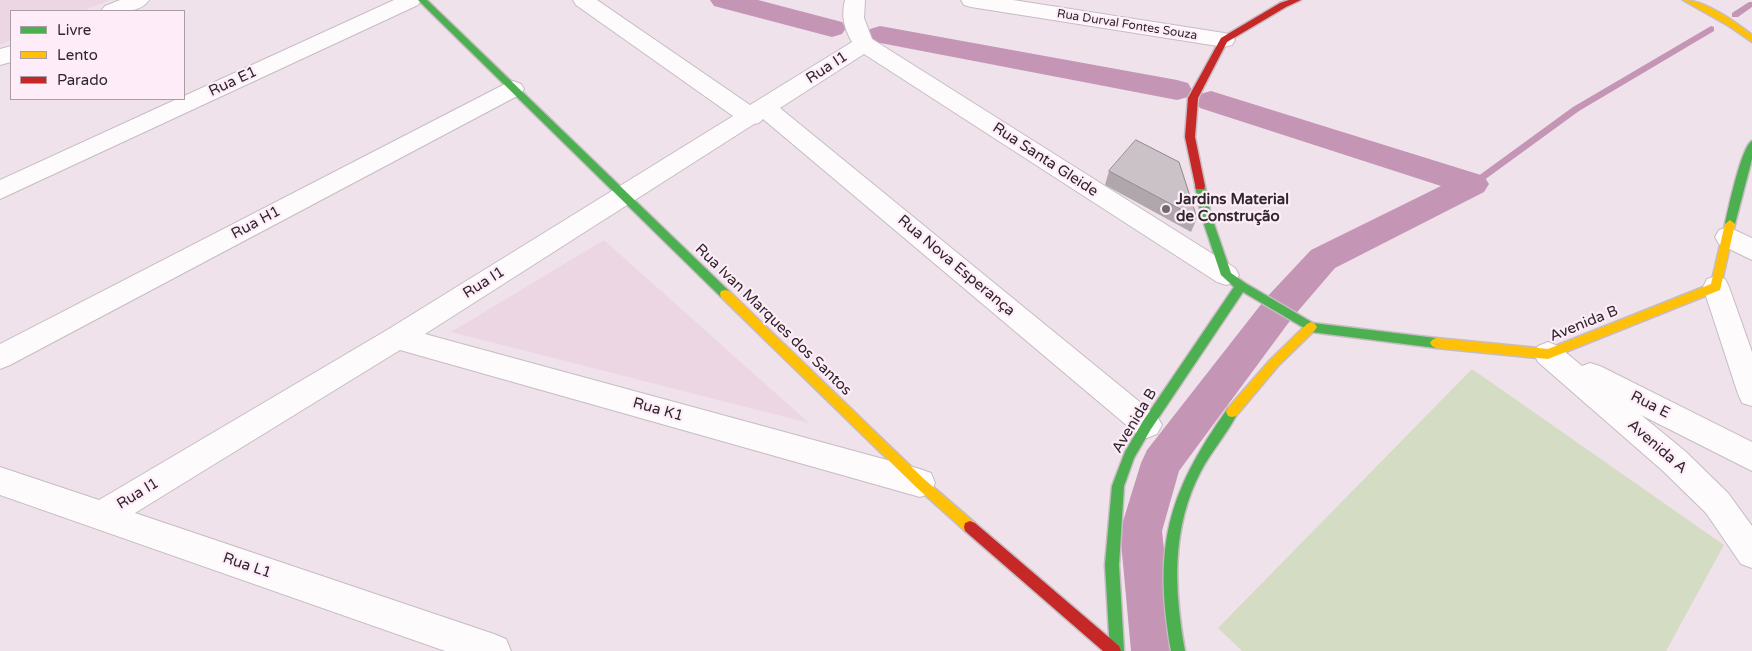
<!DOCTYPE html>
<html>
<head>
<meta charset="utf-8">
<style>
  body { margin:0 }
  #map { position:relative; width:1752px; height:651px; overflow:hidden; background:#efe2eb; font-family:"Varela Round",sans-serif }
  canvas { display:block }
  .legend { position:absolute; left:10px; top:10px; width:175px; height:90px; box-sizing:border-box; background:#feecf8; border:1px solid #ab9da6; margin:0; padding:6px 9px; list-style:none; font-size:15px; color:#2f272c }
  .legend li { display:flex; align-items:center; gap:10px; height:25px }
  .legend b { width:25px; border:1px solid #ab9da6 }
</style>
</head>
<body>
<div id="map">
<canvas width="1752" height="651"></canvas>
<ul class="legend">
<li><b style="height:6px;background:#4caf50"></b>Livre</li>
<li><b style="height:6px;background:#ffc107"></b>Lento</li>
<li><b style="height:6px;background:#c62828"></b>Parado</li>
</ul>
</div>
<script>
const c = document.querySelector('canvas').getContext('2d');
c.lineJoin = 'round';
function paint(path, color) { c.fillStyle = color; c.fill(path, 'evenodd'); }
function strokePath(path, color, width, dash) { c.strokeStyle = color; c.lineWidth = width; c.lineCap = dash ? 'butt' : 'round'; c.setLineDash(dash || []); c.stroke(path); }
function write(font, color, halo, rows, align = 'center') {
  c.font = font + ' "Varela Round",sans-serif'; c.lineWidth = 4.5; c.setLineDash([]); c.textBaseline = 'middle'; c.strokeStyle = halo; c.fillStyle = color; for (const [text, x, y, turn = 0] of rows) {
    c.save(); c.translate(x, y); c.rotate((+turn || 0) * Math.PI / 180); c.textAlign = isNaN(turn) ? turn : align; if (halo) c.strokeText(text, 0, 0); c.fillText(text, 0, 0); c.restore();
  }
}
const built = new Path2D(`
  M0,0H110L83,11H11V40L0,45Z
  M604,240L809,423L451,332Z`);
const green = new Path2D(`
  M1472,369L1724,545L1666,651H1242L1218,628Z`);
const stream = new Path2D(`
  M1749,2H1752V7L1738,17H1732V13Z
  M1711,26L1714,27V31L1579,111L1476,186H1470L1469,184L1470,182L1573,107Z`);
const canal = new Path2D(`
  M710,0H758L842,22L846,28L842,34L832,37L714,6Z
  M880,26L1177,80L1188,83L1192,90L1188,97L1177,100L870,41L866,35L870,29Z
  M1211,91L1484,176L1489,184L1484,192L1335,268L1292,318L1179,471L1162,531L1175,651H1131L1120,531L1141,463L1147,450L1266,298L1311,250L1441,186L1200,108L1196,101L1200,94Z`);
const street = new Path2D(`
  M120,0H149C140,14 116,12 101,11L105,6Z
  M394,0H421L418,5L0,199V180L177,99H184V96Z
  M573,0H597L750,105L852,42C844,28 841,16 845,0H865L864,18L872,39L1235,268L1239,275L1235,282L1226,285L1217,282L864,54L780,108L1157,416L1162,425L1157,434L1147,438L1137,434L763,119L759,123L754,124L425,334L920,469L931,473L935,483L931,493L920,497L400,350L135,513L494,634L506,639L511,651H445L0,495V467L99,500L387,330L733,116L576,5Z
  M961,0H1013L1224,33L1232,35L1235,40L1232,45L1224,47L971,7L964,5Z
  M11,46V62L0,65V49Z
  M513,81L521,84L524,89L521,94L10,365L0,369V344L505,84Z
  M1728,227L1752,238V260L1719,244L1715,237L1719,230Z
  M1716,276L1725,279L1729,287L1752,352V406L1742,403L1738,394L1703,287L1707,279Z
  M1548,342L1558,346L1582,366L1590,363L1600,366L1752,442V471L1641,415L1685,451L1728,493L1752,526V568L1741,564L1706,513L1663,471L1538,362L1534,354L1538,346Z`);
const fast = new Path2D(`
  M418,0H427L729,291L730,294L729,297H721Z
  M1752,141V159L1735,224L1730,228L1725,224C1728,210 1742,145 1752,141Z
  M1200,182L1205,186L1211,215L1231,273L1245,283L1313,323L1436,338L1440,340L1442,343L1440,346L1436,348L1311,332L1243,292L1151,429L1134,458L1124,486L1119,565L1124,651H1110L1105,565L1112,486L1125,452L1143,421L1234,287L1221,275L1201,215L1195,186Z
  M1232,407L1236,408L1238,412C1228,433 1212,450 1201,471C1171,528 1174,589 1185,651H1171C1153,547 1167,494 1228,408Z`);
const slow = new Path2D(`
  M1683,0C1705,0 1734,21 1752,35V42L1729,26Z
  M1730,220L1735,224L1720,290L1548,359L1436,348L1432,346L1430,343L1432,340L1436,338L1548,349L1711,284L1725,224Z
  M725,290L729,291L924,479L975,523L976,527L975,531L970,533L965,531L916,487L721,297L720,294L721,291Z
  M1311,322L1315,324L1317,327L1315,330L1278,366L1236,416L1232,417L1228,416L1226,412L1228,408L1270,360L1307,324Z`);
const jam = new Path2D(`
  M1289,0H1301L1286,7L1227,42L1198,98L1195,137L1205,186L1204,189H1196L1185,137L1188,98L1221,38L1280,3Z
  M970,521L975,523L1119,646L1121,651H1103L965,531L964,527L965,523Z`);
const wall = new Path2D(`
  M1109,171L1197,218L1191,232L1105,185Z`);
const building = new Path2D(`
  M1136,140L1179,162L1197,218L1109,171Z`);
const markers = [
  [1166,209,5,"#72686f"]
];
const farStreetnames = [
  ["Rua Durval Fontes Souza",1127,25,9]
];
const streetNames = [
  ["Rua I1",827,68,-33],
  ["Rua E1",233,82,-25],
  ["Rua Santa Gleide",1045,160,33],
  ["Rua H1",256,223,-28],
  ["Rua Nova Esperança",956,266,40],
  ["Rua I1",484,283,-32],
  ["Rua Ivan Marques dos Santos",773,320,44],
  ["Avenida B",1584,324,-22],
  ["Rua E",1650,405,27],
  ["Rua K1",658,410,16],
  ["Avenida B",1135,421,-59],
  ["Avenida A",1657,447,41],
  ["Rua I1",138,494,-31],
  ["Rua L1",247,566,19]
];
const poiNames = [
  ["Jardins Material",1176,200],
  ["de Construção",1176,217]
];
paint(built, '#ecd6e4');
paint(green, '#d4dcc4');
paint(stream, '#c495b5');
paint(canal, '#c495b5');
strokePath(street, '#c6bcc2', 2);
strokePath(fast, '#c6bcc2', 3);
strokePath(slow, '#c6bcc2', 3);
strokePath(jam, '#c6bcc2', 3);
paint(street, '#fdfbfc');
paint(fast, '#4caf50');
paint(slow, '#ffc107');
paint(jam, '#c62828');
paint(wall, '#afa7ac');
paint(building, '#cbc2c8');
strokePath(building, '#8e888c', 1);
for (const [x, y, r, color] of markers) { const dot = new Path2D(); dot.arc(x, y, r, 0, 2 * Math.PI); c.fillStyle = color; c.fill(dot); strokePath(dot, '#feecf8', 2); }
write('12px', '#2f272c', '#feecf8', farStreetnames);
write('15px', '#2f272c', '#feecf8', streetNames);
write('bold 15px', '#2f272c', '#feecf8', poiNames, 'left');
</script>
</body>
</html>
